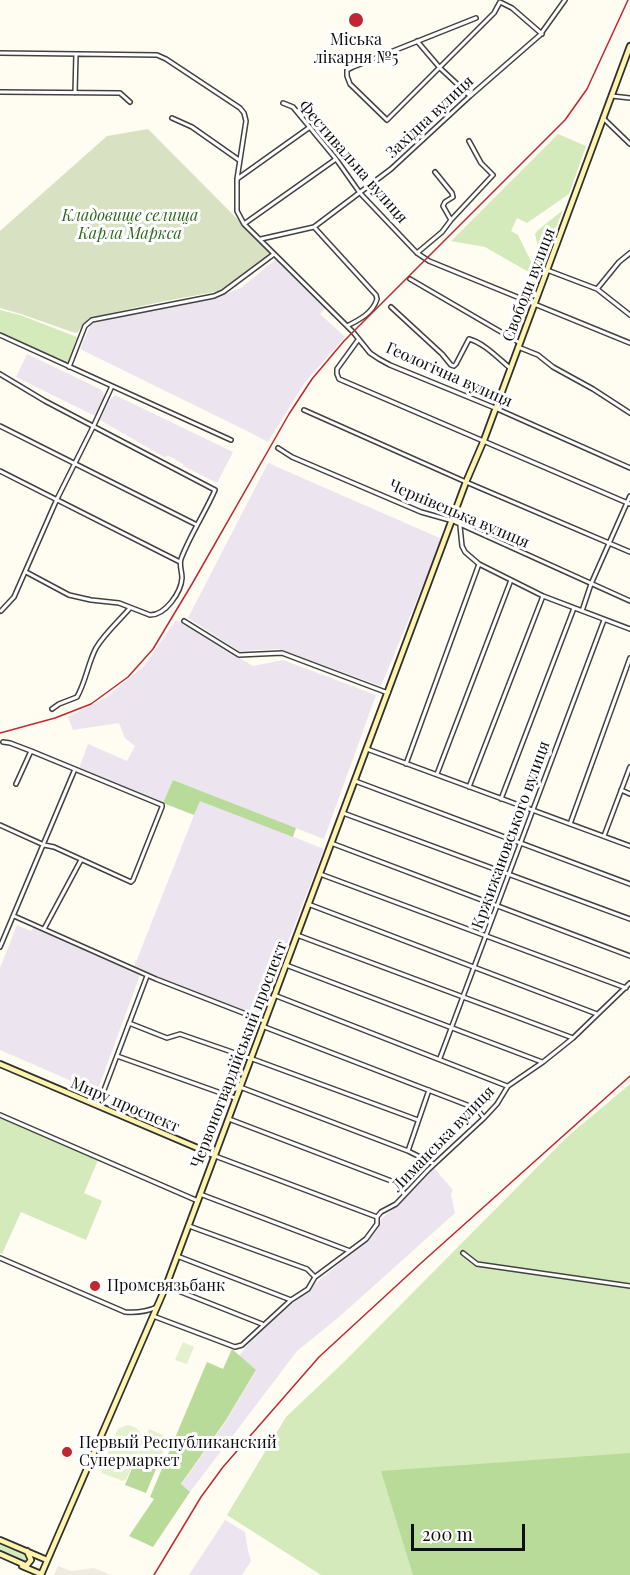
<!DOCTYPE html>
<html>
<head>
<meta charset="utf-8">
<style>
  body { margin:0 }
  #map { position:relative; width:630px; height:1575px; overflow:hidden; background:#fffcf2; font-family:"Playfair Display",serif }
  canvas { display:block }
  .scale { position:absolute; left:411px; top:1524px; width:114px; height:27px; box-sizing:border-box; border:3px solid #0f0f0f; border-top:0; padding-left:8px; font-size:18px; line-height:21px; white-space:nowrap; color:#0f0f0f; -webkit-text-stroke:4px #fff; paint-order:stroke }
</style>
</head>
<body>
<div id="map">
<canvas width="630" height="1575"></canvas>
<div class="scale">200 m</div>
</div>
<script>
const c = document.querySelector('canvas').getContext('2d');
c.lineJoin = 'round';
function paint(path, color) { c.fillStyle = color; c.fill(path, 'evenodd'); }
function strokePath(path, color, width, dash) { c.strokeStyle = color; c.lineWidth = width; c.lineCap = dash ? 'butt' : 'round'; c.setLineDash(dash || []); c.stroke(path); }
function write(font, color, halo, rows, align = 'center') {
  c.font = font + ' "Playfair Display",serif'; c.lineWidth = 6; c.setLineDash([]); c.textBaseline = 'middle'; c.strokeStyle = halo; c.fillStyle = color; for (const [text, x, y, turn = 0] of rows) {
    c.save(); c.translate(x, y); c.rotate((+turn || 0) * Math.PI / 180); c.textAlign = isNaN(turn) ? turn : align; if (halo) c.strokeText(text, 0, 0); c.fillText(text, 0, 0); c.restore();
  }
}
const industrial = new Path2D(`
  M276,259L326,308L320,314L345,337L305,382L268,442L249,432L80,349L91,324L128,315L208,300L241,288Z
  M27,354L100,389L103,392L104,397L95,416L16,377Z
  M115,395L233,452L217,483L183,466V464L169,456L164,457L100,420L109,401Z
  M268,463L442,539L381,686L278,649L239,651L188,618Z
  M176,620L253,666L283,660L376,695L324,839L173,780L163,803L79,768L88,744L127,761L135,746L125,738L119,723L73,730L68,717L107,697L144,666Z
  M200,800L324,849L259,1016L134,967Z
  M17,925L31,931L34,927L140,975L97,1092L0,1050V968Z
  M434,1168L453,1190L451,1194L455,1213L339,1317L297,1351L190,1492L181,1485L226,1421L256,1371L239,1356L258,1332L279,1315L361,1245L375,1231L382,1218L395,1207Z
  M225,1520L245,1532L248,1551L251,1561L242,1575H189Z`);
const green = new Path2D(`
  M558,134L586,146L569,194L527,223L517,218L511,231L518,235L539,278L485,247L451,241Z
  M563,210L542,263L535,234L537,231Z
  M0,310L20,315L77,337L68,362L64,363L0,333Z
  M630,1084V1575H321L227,1515L286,1417L344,1362L567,1137Z
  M0,1117L98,1160L84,1193L102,1201L86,1240L21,1212L2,1254L0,1253Z
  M0,1543L27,1555L28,1558L25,1562H22L0,1552Z`);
const forest = new Path2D(`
  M173,780L296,828L293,837L200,801L194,815L163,803Z
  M232,1349L256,1370L226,1420L181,1484L190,1492L153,1547L129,1536L154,1499L150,1497L207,1362L223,1369Z
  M630,1453V1575H413L381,1471Z
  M138,1454L159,1462L146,1493L125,1485Z`);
const cemetery = new Path2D(`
  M148,129L271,253L244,275L219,291L155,303L91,318L85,323L77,333L72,332L21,314L0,308V231L107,136Z`);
const pitch = new Path2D(`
  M183,1342L194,1347L187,1364L175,1360Z
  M127,1425C138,1427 140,1431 144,1441L149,1429L169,1438L159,1462L138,1454L141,1446L126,1480L123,1481L102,1473L101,1469L118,1429Z`);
const plaza = new Path2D(`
  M58,1566L71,1571L94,1568L111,1575H54Z`);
const street = new Path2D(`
  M476,18L353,67L347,70V76L350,84L387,120L494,13L500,2L512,8L542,34
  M417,41L440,68L470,96
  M0,53L157,55L166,59L240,108L244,113L246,121L237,179V211L244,224L353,332L370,353L379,359L390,365L495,408L630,468
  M0,92L120,93L130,102
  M75,93L76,54
  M612,96L630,98
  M283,103L293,107L336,159L360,193L417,253L429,261L630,343
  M172,118L192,127L239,160
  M603,118L630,144
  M435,172L452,193L453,197L445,202L443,206L451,220
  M237,179L310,127
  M244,224L336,159
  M314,227L376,295L377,299C373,313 359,320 347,326
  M261,239L314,227L391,169L470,96L540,35L565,0
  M417,253L442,232L451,220L493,175L481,163L469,141
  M547,270L597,289L630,315
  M410,279L520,343
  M597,289L619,262L630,253
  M391,307L442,354L451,365L454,366L456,364L469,339C484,343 498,358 510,368
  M0,335L231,440
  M358,340L337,369V374L339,379L630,504
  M518,347L538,355L553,367L593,389L630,413
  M69,367L85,326L92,320L214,296L223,292L274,254
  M0,374L45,401L215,490C205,513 190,535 181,559C179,565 182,571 182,578C181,592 166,615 150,615L119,603L91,600L69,595L26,572
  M304,410L466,482L630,552
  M0,426L197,525
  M278,448L292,457L421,512L453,521L630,601
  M0,471L180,562
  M460,526L462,546L465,552L479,564L543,596L630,629
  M1,611L14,597L57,499L94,425L112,386
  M582,611L591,584L630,496
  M184,621L239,655L282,653L388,693
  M52,709L59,704L77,697C86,681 88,663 96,648C105,633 119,621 130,608
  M3,742L10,743L31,751
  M367,749L630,846
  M406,764L479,564
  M437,774L511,580
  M355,781L630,884
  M469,787L543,596
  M621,790L630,794
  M501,799L574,608
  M343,813L630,919
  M570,824L630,658
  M0,825L44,845L54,847L131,882L133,880L162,807V805L31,751L16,784
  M604,836L630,767
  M331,843L630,956
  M320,874L626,988
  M308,904L597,1014
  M14,916L156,979L264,1021
  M44,929L81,860
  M297,935L573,1038
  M0,947L75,769
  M286,965L542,1062
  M274,995L507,1086
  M129,1023L167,1038L180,1034L258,1061L418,1120
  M262,1026L467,1105L477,1109L484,1118
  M117,1056L235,1098
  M440,1058L604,620
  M240,1087L408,1151L434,1164
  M98,1106L147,976
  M0,1115L198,1201
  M229,1119L394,1182L402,1188L404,1195
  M408,1151L429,1090
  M215,1156L377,1217
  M200,1194L350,1251
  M189,1226L307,1269L314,1276
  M463,1253L477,1264L630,1286
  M177,1256L291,1300
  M0,1258L125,1312C137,1313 146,1312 157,1307
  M166,1286L262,1324
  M153,1316L235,1347L242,1345L291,1300L308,1289L315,1277L366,1239L377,1224V1217L381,1212L396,1204L428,1170L484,1118L497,1104L508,1086L543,1062L573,1038L630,983`);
const secondary = new Path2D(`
  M0,1064L214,1155
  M0,1540L47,1560
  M0,1554L25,1565H27L31,1560L27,1551
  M22,1566L41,1574
  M41,1575L166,1286L466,482L484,440L630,46`);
const rail = new Path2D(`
  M0,733L55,718L91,704L128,677L153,649L192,584L289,414L312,379L344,341L565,120L587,89L628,0
  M154,1575L201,1497L223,1467L319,1357L420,1264L630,1076`);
const markers = [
  [356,20,8,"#c12631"],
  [95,1286,6,"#c12631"],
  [67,1452,6,"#c12631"]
];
const poiNames = [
  ["Міська",356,40,"center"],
  ["лікарня №5",356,58,"center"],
  ["Промсвязьбанк",107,1286],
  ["Первый Республиканский",79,1443],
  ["Супермаркет",79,1461]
];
const streetNames = [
  ["Західна вулиця",430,117,-43],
  ["Фестивальна вулиця",353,162,49],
  ["Свободи вулиця",529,285,-69],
  ["Геологічна вулиця",449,375,24],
  ["Чернівецька вулиця",459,514,23],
  ["Кржижановського вулиця",511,835,-70],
  ["Червоногвардійський проспект",239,1055,-69],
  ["Миру проспект",125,1105,23],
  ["Лиманська вулиця",443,1139,-46]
];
const parkNames = [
  ["Кладовище селища",130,216],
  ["Карла Маркса",130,234]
];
paint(industrial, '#ece4ee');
paint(green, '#d4eabb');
paint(forest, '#b9db9a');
paint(cemetery, '#d8e2c2');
paint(pitch, '#e5f1cd');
paint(plaza, '#f0ebe0');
strokePath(street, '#424242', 6);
strokePath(secondary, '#313131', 8);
strokePath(street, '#fff', 3);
strokePath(secondary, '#fff4ad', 4.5);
strokePath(rail, '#c12631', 1.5);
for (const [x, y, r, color] of markers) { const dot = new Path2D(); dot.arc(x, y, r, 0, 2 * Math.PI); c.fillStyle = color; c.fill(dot); strokePath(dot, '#fff', 2); }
write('16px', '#0f0f0f', '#fff', poiNames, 'left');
write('16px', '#0f0f0f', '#fff', streetNames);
write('italic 16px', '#2f681f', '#fff', parkNames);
</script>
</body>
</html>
